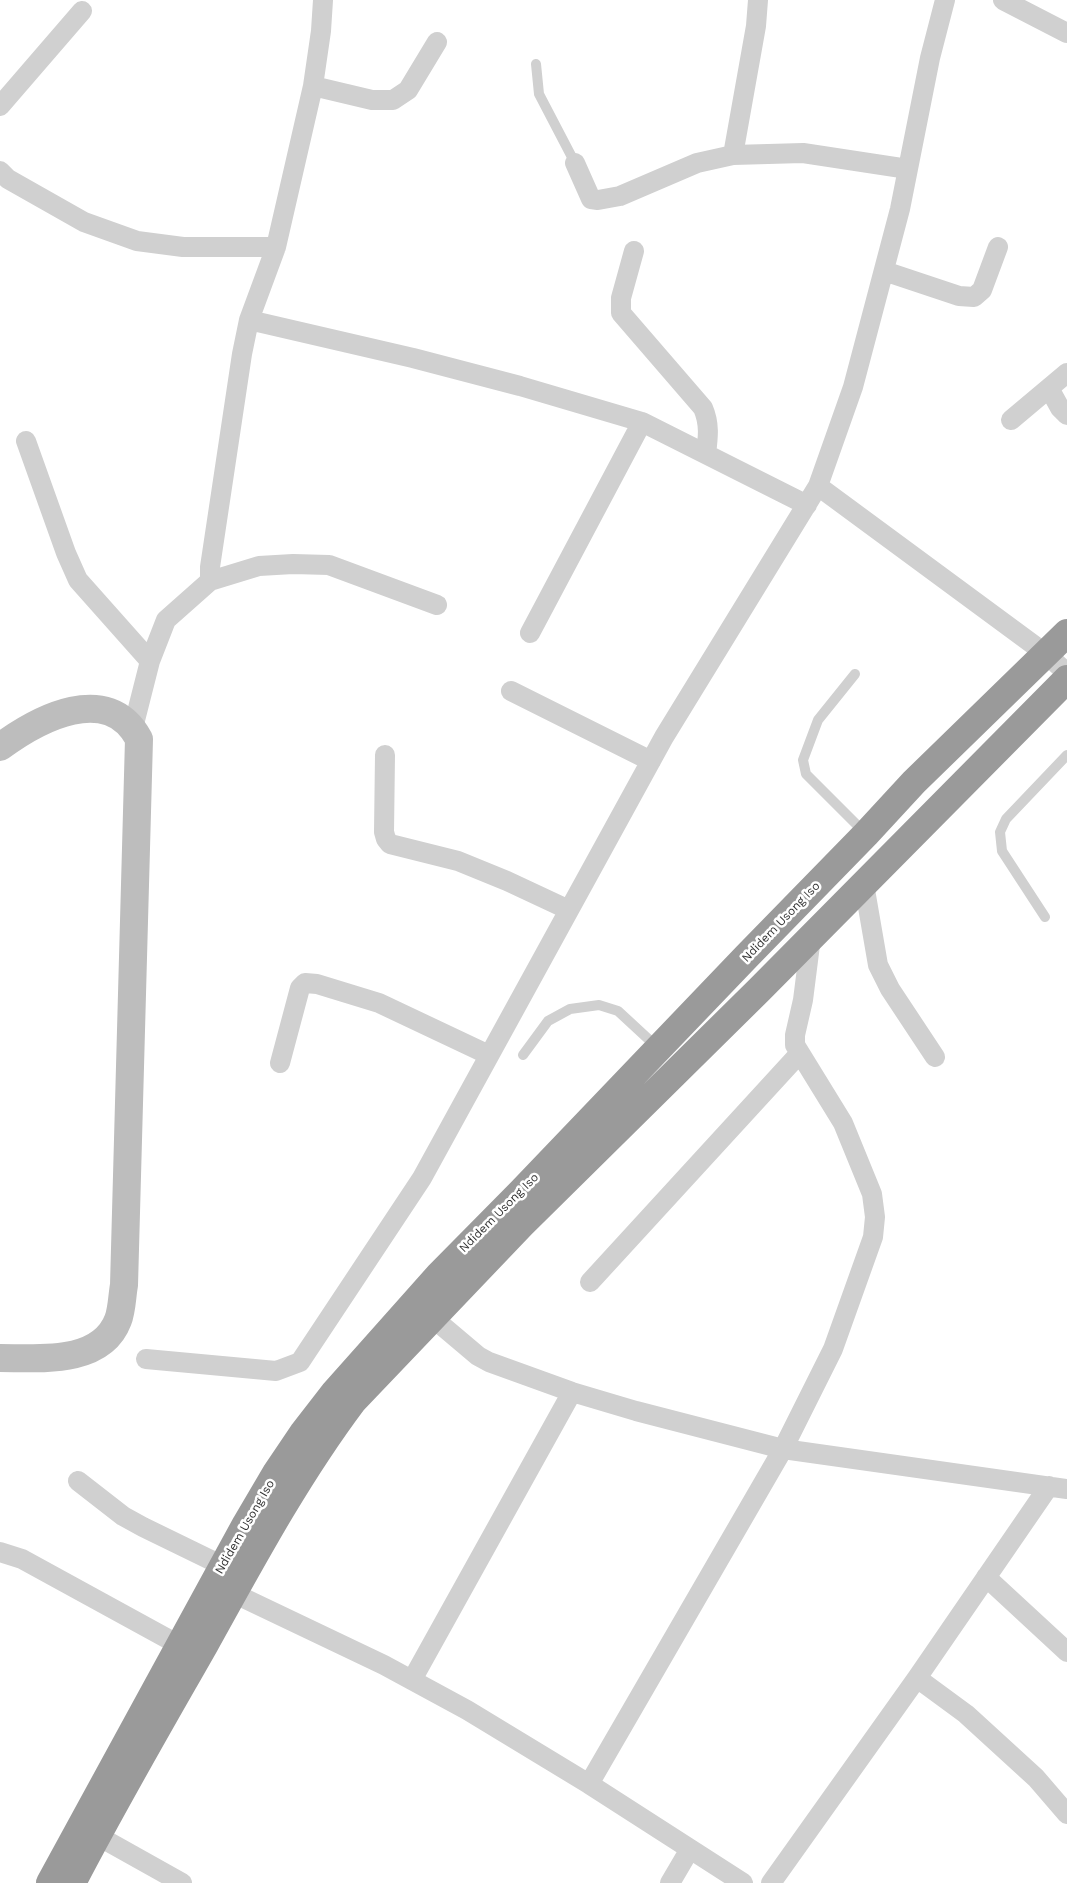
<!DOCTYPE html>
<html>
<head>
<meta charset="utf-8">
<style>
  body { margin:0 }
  canvas { display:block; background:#fff }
</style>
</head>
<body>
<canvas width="1067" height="1883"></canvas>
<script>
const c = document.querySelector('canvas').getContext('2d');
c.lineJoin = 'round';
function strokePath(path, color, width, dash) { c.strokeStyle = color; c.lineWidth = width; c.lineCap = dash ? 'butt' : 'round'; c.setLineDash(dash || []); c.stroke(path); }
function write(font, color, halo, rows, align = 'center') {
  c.font = font + ' "Work Sans",sans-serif'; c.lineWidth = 5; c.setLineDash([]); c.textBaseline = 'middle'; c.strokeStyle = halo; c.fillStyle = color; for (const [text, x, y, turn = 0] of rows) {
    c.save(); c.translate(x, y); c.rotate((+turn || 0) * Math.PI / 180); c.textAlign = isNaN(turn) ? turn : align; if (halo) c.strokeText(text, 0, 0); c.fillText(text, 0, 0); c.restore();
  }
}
const lane = new Path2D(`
  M536,64L539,94L575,163
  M855,674L818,720L803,760L806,774L866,834
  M1045,917L1002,851L1000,832L1006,819L1067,755
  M523,1055L548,1021L570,1009L599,1005L618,1011L658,1048`);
const street = new Path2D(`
  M1003,0L1067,33
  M313,86L372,100H393L408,90L437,42
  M0,106L82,11
  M733,155L756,26L758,0
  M575,163L591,199L598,200L620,196L697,163L733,155L803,153L908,169
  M0,171L8,179L84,222L137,241L183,247H276
  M634,251L621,298V313L703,408C710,424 708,438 706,454
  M884,271L959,296L974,297L982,290L998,247
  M249,320L413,358L520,386L642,422L807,505
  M1049,388L1060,408L1067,415
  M1011,420L1067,373
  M26,441L66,553L78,580L150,661
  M818,486L1046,654L1067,673
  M210,581V567L242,354L249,320L276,247L313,86L321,31L323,0
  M530,633L642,422
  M511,691L651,761
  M133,728L150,661L166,620L210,581L259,566L293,564L329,565L437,605
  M385,755L384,832L386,839L390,844L458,861L507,881L569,910
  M864,884L878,965L890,989L935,1057
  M280,1063L300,988L305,983L317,984L379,1003L489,1055
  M590,1282L800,1053
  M433,1318L478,1356L489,1362L572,1392L636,1411L783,1449L1067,1489
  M146,1359L276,1371L300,1362L422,1178L664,737L818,486L853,387L900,209L930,58L945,0
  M78,1481L123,1516L143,1527L223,1566
  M0,1552L22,1559L179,1645
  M986,1577L1067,1652
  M233,1593L384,1665L467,1710L589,1784L743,1883
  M917,1678L966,1714L1036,1778L1067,1814
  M412,1680L572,1392
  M589,1784L783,1449L833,1349L873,1237L875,1217L872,1194L843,1123L795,1045V1035L803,1000L811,937
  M98,1836L182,1883
  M670,1883L690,1849
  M771,1883L917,1678L1049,1486`);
const secondary = new Path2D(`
  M0,747C38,719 108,681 139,739L124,1285C122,1296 122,1310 118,1320C101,1365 38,1358 0,1358`);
const highway = new Path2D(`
  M50,1883L246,1524L276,1473L303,1433L334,1393L439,1275L521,1192L747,956L866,834L914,782L1067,633
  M72,1883C114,1802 160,1723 205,1644C251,1561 296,1477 353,1401L521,1225L759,990L1067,679`);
const streetNames = [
  ["Ndidem Usong Iso",781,922,-46],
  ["Ndidem Usong Iso",499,1213,-45],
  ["Ndidem Usong Iso",245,1527,-60]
];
strokePath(lane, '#d0d0d0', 10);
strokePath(street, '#d0d0d0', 20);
strokePath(secondary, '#bdbdbd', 28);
strokePath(highway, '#9a9a9a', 28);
write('12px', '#333', '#fff', streetNames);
</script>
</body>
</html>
